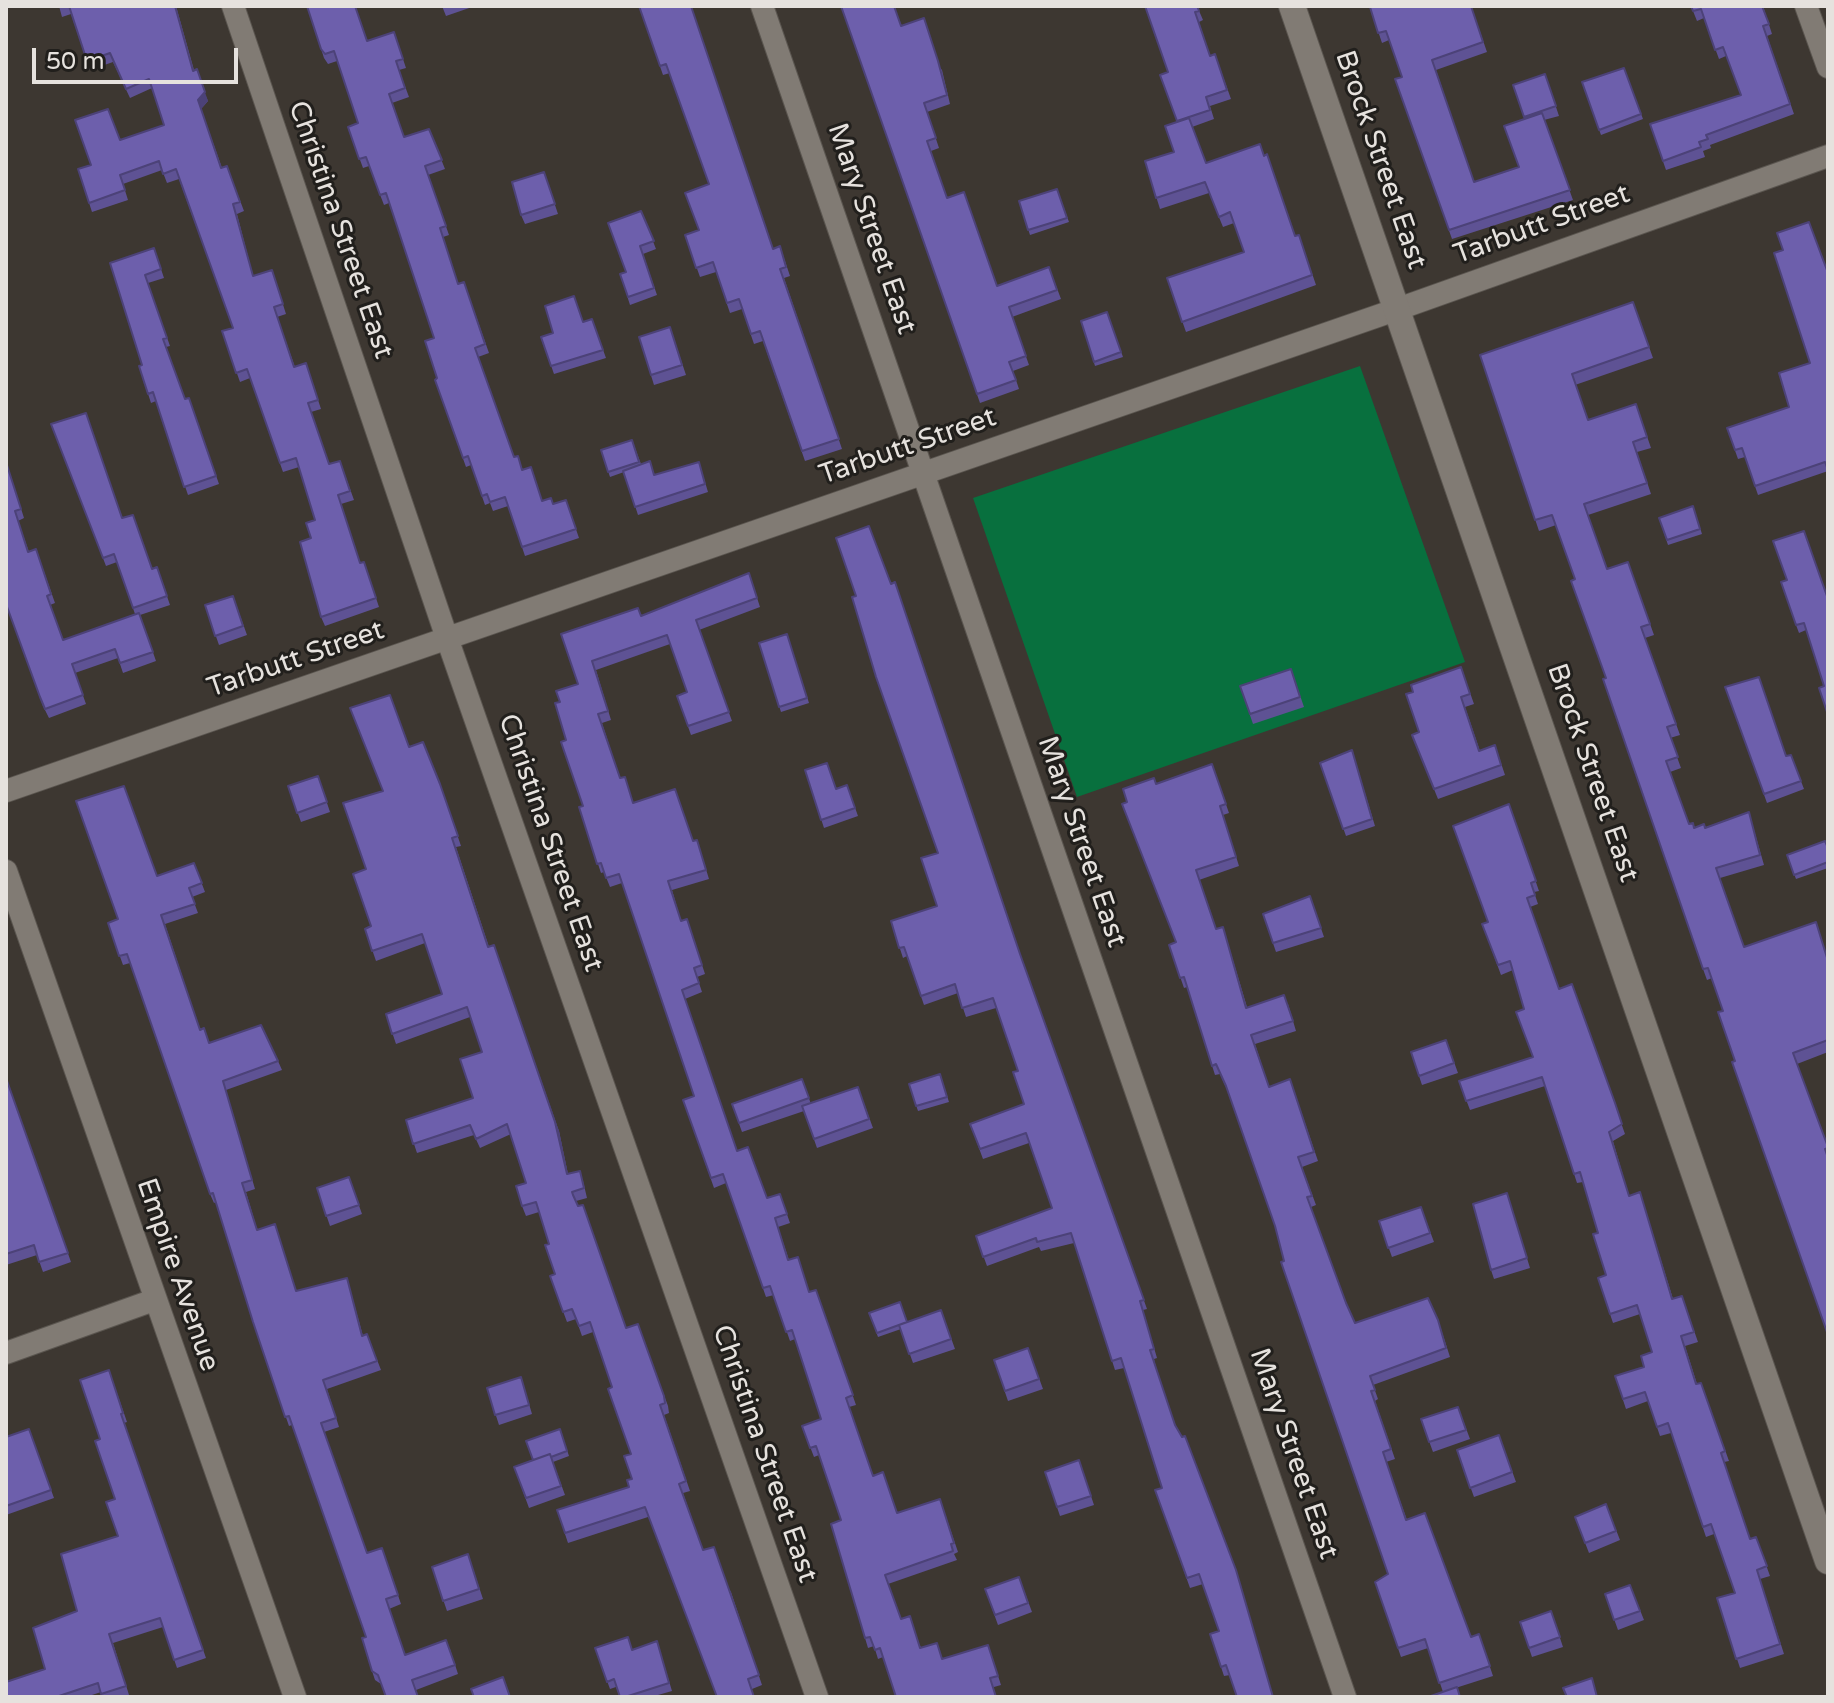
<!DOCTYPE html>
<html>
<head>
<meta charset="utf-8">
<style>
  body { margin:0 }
  #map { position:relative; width:1834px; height:1703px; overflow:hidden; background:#3d3731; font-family:"Varela Round",sans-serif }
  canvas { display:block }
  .frame { position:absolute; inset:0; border:8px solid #e6e2de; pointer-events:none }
  .scale { position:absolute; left:32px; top:48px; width:206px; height:36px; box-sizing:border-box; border:4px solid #e6e2de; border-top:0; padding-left:10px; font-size:24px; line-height:28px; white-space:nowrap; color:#e6e2de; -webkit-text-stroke:6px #211f1c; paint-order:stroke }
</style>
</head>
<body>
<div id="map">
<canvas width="1834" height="1703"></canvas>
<div class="frame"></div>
<div class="scale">50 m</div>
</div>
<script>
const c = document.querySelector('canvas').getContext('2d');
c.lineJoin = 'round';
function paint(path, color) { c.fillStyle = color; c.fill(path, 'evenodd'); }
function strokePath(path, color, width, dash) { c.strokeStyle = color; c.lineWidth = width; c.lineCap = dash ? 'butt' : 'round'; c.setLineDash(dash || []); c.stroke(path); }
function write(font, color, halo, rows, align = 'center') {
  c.font = font + ' "Varela Round",sans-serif'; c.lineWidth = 6; c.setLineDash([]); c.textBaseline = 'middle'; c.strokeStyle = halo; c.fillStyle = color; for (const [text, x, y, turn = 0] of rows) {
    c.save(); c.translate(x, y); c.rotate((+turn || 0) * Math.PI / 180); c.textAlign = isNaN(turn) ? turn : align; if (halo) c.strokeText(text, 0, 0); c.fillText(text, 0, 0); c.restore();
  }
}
const green = new Path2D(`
  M1360,366L1465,662L1077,797L973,498Z`);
const minor = new Path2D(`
  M233,6L447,638L817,1697
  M762,6L1345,1697
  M1806,6L1828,67
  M6,791L1398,309L1828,156
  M6,871L295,1697
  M6,1353L154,1300`);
const tertiary = new Path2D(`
  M1292,6L1828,1561`);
const wall = new Path2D(`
  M59,6H176L194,70L208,101L201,109L222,168L227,166L244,211L237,214L253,276L272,270L286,314L277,317L295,367L306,363L321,409L311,412L329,464L340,461L354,500L341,504L360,563L364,562L379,607L325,626L321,617L311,538L315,520L299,467L283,472L250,378L240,382L222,331L233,328L179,179L167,183L162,170L123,184L128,200L92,212L78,169L91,165L120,140L164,125L152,88L130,98L113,62L90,70L71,14L62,17Z
  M307,6L368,41L394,32L406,68L399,70L409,97L392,103L404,137L429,129L445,169L428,175L449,235L443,237L458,284L464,282L489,353L478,357L514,457L542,501L553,504L566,500L579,538L525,556L508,506L493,511L490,503L485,505L471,465L466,467L435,380L437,378L434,338L389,203L384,205L369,166L363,168L348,127L358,123L337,61L328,64L324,58Z
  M442,6H475L446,16Z
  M639,6L773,249L780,246L790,276L784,278L842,449L805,461L763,341L754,344L742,309L730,313L716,272L700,277L685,235L699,230L709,184L670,73L663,75Z
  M841,6L901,26L942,70L950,104L927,112L939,148L931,151L947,198L997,286L1049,267L1061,299L1012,317L1029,365L1013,371L1019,389L980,403Z
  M1197,6L1203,20L1199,22L1210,56L1215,54L1231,99L1210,106L1214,119L1192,127L1206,163L1295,236L1299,235L1316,285L1186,332L1167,278L1244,252L1234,223L1223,227L1209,193L1160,209L1145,161L1174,152L1177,122L1168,72Z
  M1471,6L1487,52L1436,70L1474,182L1519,167L1525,119L1513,85L1545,74L1559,116L1544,120L1573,200L1452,239L1395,79L1402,77L1389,40L1382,43L1370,7Z
  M1691,6L1744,7L1763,6L1772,34L1767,36L1794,114L1710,145L1711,148L1703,151L1705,157L1666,170L1650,124L1741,95L1726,56L1719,59L1704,18L1697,21Z
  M1624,68L1643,119L1601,135L1582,82Z
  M544,172L558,214L525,224L521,215Z
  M1057,189L1069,222L1030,235L1019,201Z
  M641,211L656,249L643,254L657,295L630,305L620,274L626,272Z
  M1809,222L1828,471L1758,495L1745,457L1738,459L1727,428L1789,407L1810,363L1783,250Z
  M154,248L164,278L148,283L170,346L166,347L185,399L189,398L219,484L188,495L156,401L151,403L139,366L142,365L110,263Z
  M1633,302L1653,358L1575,385L1588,420L1636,404L1651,448L1637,452L1651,494L1588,515L1607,569L1628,562L1654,635L1645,638L1680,735L1670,738L1681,768L1670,772L1689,824L1694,828H1705L1752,823L1764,865L1720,878L1744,947L1828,960V1052L1797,1064L1828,1147V1335L1735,1061L1723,1011L1712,978L1707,980L1703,969L1606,678L1575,579L1556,525L1539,531L1480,355Z
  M1107,312L1123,357L1095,366L1081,321Z
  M592,319L606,358L554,374L541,337Z
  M670,327L686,375L654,385L639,337Z
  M51,424L123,518L152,569L157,567L170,605L140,615L156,661L123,673L118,658L75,673L86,704L49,718L43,706L6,604V461L24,518L18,521L29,552L36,549L55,603L50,605L63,640L135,614L117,562L106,566Z
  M632,440L641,464L655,475L699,462L708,492L638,515L624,472L610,477L601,450Z
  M1693,506L1702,534L1668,545L1659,518Z
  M749,573L760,607L699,630L732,721L691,735L677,696L687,692L670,644L596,670L611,720L602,723L620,778L633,803L693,841L697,840L709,879L672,890L681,921L687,919L705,974L697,977L702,992L685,999L737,1151L767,1198L780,1194L790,1223L778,1227L789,1260L809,1292L816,1290L856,1405L849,1407L873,1476L898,1513L940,1499L958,1552L954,1554L957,1560L888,1584L901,1619L921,1647L943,1659L988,1645L1001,1685L994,1687L883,1657L878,1659L874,1646L868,1648L865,1638L841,1520L819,1455L814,1457L802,1426L821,1419L795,1339L790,1341L774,1295L766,1297L726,1183L714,1188L683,1100L694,1096L622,883L610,887L604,872L601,873L579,807L583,806L566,740L560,702L578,684L561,634L641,616Z
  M233,596L247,635L219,645L205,605Z
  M1828,599V716L1819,688L1824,686L1806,630L1799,633L1796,625Z
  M787,634L809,703L781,712L759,643Z
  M1461,667L1474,704L1465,707L1480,751L1495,745L1505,775L1438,799L1412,735L1419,732L1413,692Z
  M1291,669L1304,707L1253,724L1240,686Z
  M1725,687L1787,756L1791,755L1804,789L1767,803Z
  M409,747L440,784L461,846L456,847L489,947L559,1131L568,1174L583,1181L587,1198L576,1201L626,1328L638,1324L668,1406L669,1413L664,1415L690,1491L683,1493L703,1550L731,1592L762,1685L752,1689L648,1517L568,1543L557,1510L629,1487L632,1479L631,1454L612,1387L593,1332L582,1336L576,1319L567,1322L550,1276L555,1274L549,1244L539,1212L526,1216L522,1206L526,1183L511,1134L480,1148L474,1135L417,1153L406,1120L473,1098L482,1052L470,1017L396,1044L386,1014L442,994L425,943L376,961L365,929L371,926L366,869L382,791Z
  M1352,750L1375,826L1346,836L1320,763Z
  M1212,764L1229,813L1223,815L1239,866L1199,880L1216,929L1223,927L1247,1007L1288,1004L1296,1031L1255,1044L1269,1087L1290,1079L1318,1161L1302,1167L1316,1205L1311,1207L1346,1303L1355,1323L1441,1329L1450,1357L1373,1385L1378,1399L1375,1401L1395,1459L1386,1462L1407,1520L1471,1637L1479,1634L1493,1676L1443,1692L1428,1648L1401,1657L1375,1582L1388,1574L1284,1261L1275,1226L1229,1094L1220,1074L1215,1075L1187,987L1184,988L1169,945L1176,943L1127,802L1156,784Z
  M805,770L836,789L847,785L858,816L824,828Z
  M318,776L330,812L301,822L288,786Z
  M1509,804L1539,891L1534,892L1538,904L1530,907L1559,989L1572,984L1625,1134L1613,1141L1629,1196L1640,1192L1673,1299L1682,1296L1698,1342L1685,1346L1697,1384L1701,1383L1729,1461L1724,1462L1750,1539L1756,1537L1770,1576L1760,1579L1784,1654L1740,1668L1717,1598L1735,1593L1714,1534L1706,1537L1671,1433L1660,1436L1648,1401L1626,1409L1615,1376L1644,1367L1652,1352L1640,1314L1613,1323L1598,1278L1606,1275L1598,1233L1583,1182L1577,1183L1545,1086L1470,1110L1459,1081L1533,1057L1524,1009L1513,970L1501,975L1482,924L1488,922Z
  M1828,848V868L1796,879L1787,855Z
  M194,863L205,892L192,897L198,913L165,924L200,1030L209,1043L278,1061L282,1070L226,1090L255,1189L246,1192L257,1229L296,1291L347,1278L363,1336L367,1334L381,1370L327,1389L339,1427L324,1432L367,1553L385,1557L401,1604L389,1609L405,1655L450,1649L458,1674L416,1690L381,1684L375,1680L372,1671L366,1637L292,1425L289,1426L253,1322L216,1202L214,1203L210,1194L130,963L123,965L108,923L118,919L157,876Z
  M1310,896L1324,937L1276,952L1263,914Z
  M891,921L1024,964L1147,1309L1143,1310L1157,1358L1154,1359L1230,1675L1224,1676L1210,1634L1219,1631L1203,1584L1190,1588L1155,1490L1162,1488L1124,1368L1115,1370L1074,1243L1041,1251L1039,1247L987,1266L976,1236L1052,1208L1029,1143L983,1159L970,1124L1024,1104L1018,1071L996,1008L966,1017L958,993L924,1005L907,956L903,958Z
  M1446,1040L1458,1073L1422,1085L1411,1052Z
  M940,1074L949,1102L918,1111L909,1084Z
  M6,1078L71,1262L43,1272L37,1255L6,1265Z
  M802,1079L811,1104L858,1087L873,1128L817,1148L804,1111L742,1132L732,1104Z
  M349,1177L362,1214L330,1226L317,1188Z
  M1507,1193L1530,1268L1494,1279L1491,1270Z
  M1421,1207L1434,1242L1392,1257L1379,1221Z
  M941,1310L955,1349L913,1363L901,1329L878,1337L869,1313L907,1322Z
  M1028,1348L1043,1389L1008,1401L994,1360Z
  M109,1370L127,1422L124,1423L206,1658L177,1668L163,1627L113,1643L129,1695L123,1697H102L101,1692L86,1697H6L45,1669L118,1536L115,1499L100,1439Z
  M521,1377L532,1414L499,1425L487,1388Z
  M1458,1407L1470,1439L1433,1452L1421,1419Z
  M29,1429L54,1498L6,1515V1437Z
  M560,1429L569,1456L553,1462L565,1495L529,1508L514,1467L533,1460Z
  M1499,1435L1516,1482L1474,1497L1457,1450Z
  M1079,1460L1094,1505L1060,1516L1045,1472Z
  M1606,1504L1620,1540L1589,1553L1575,1517Z
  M468,1554L483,1599L447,1611L432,1567Z
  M1019,1577L1032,1612L998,1625L985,1589Z
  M1630,1585L1644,1620L1618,1630L1605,1594Z
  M1551,1611L1563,1647L1532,1657L1520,1622Z
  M657,1641L672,1691L651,1697H620L616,1687L610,1689L595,1648L632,1650Z`);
const shadedWall = new Path2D(`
  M197,69L208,101L201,109L198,100Z
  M494,945L559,1131L570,1184Z`);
const building = new Path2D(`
  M69,6H175L193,71L197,69L205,92L198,100L221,168L227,166L240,202L233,204L253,276L272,270L283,304L274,307L294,367L306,363L318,400L308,403L329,464L340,461L350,491L338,495L360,563L364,562L376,598L321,617L300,542L311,538L306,523L315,520L296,458L280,463L247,369L236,373L222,331L233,328L176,169L163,174L159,161L120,175L125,190L89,203L78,169L91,165L75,120L108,109L120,140L164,125L149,79L126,89L110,53L87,61Z
  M307,6H355L367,41L394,32L403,59L396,61L405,88L389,94L404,137L429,129L442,160L425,166L446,226L440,228L458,284L464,282L485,344L475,348L514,457L518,456L522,470L531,467L542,501L551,498L553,504L566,500L576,529L522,547L505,497L490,502L487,494L482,496L468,456L463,458L435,380L437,378L425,341L434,338L386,193L380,195L366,157L359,159L348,127L358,123L334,51L325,54L321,49Z
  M639,6H691L773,249L780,246L786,267L780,269L839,439L802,451L760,331L751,334L739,299L727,303L713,262L696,268L685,235L699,230L685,193L709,184L666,64L660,66Z
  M841,6H894L901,26L924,18L938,61L947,95L924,103L936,138L927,141L947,198L964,192L997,286L1049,267L1057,290L1009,307L1026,356L1009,362L1016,380L977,394Z
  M1145,6H1197L1199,11L1195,12L1210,56L1215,54L1227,90L1206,97L1210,110L1177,121L1160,75L1168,72Z
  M1373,6H1471L1483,42L1432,60L1474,182L1519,167L1504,126L1542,113L1570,190L1449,230L1395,79L1402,77L1386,31L1378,33L1370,7Z
  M1691,6H1744V7L1748,6H1762L1769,24L1763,26L1790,104L1706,135L1708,139L1699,142L1701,147L1663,161L1650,124L1741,95L1723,47L1715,50L1701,9L1693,11Z
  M1624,68L1641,114L1599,130L1582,82Z
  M1545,74L1556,106L1524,117L1513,85Z
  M1189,118L1206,163L1260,144L1264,156L1267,154L1295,236L1299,235L1312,275L1182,322L1167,278L1244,252L1230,212L1219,217L1205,182L1156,198L1145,161L1174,152L1165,126Z
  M544,172L555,204L521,215L512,182Z
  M1057,189L1067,218L1028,230L1019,201Z
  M641,211L654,241L640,246L654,288L628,297L620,274L626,272L608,223Z
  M1809,222L1828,273V470L1825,462L1755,486L1742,448L1735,450L1727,428L1789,407L1779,373L1810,363L1774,253L1783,250L1777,233Z
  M154,248L161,269L145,275L167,338L163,339L185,399L189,398L216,476L184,487L153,392L148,394L139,366L142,365L110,263Z
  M574,296L583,322L592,319L603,350L551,366L541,337L553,333L545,306Z
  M1633,302L1649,347L1572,374L1588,420L1636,404L1647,437L1633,442L1647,483L1584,504L1607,569L1628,562L1650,624L1641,627L1676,724L1667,727L1678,757L1666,761L1689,824L1693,823L1694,828L1704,824L1705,828L1749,812L1760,855L1716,868L1744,947L1816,922L1828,961V1040L1793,1053L1828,1147V1148L1825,1149L1828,1158V1335L1732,1062L1735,1061L1718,1012L1723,1011L1708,968L1703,969L1603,679L1606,678L1571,581L1575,579L1552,515L1535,520L1480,355Z
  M1107,312L1121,352L1094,362L1081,321Z
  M670,327L682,365L651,375L639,337Z
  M86,413L122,518L133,515L152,569L157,567L167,596L133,608L114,554L103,558L51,424Z
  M632,440L639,462L608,472L601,450Z
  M650,461L654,475L699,462L705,484L635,507L623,471Z
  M6,462L21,509L15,511L28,552L36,549L51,594L47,596L63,640L139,613L153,652L120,663L115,649L72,664L83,695L45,709L40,697L6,604Z
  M1693,506L1700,529L1667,540L1659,518Z
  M869,526L891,584L895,582L1020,954L1144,1300L1140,1301L1154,1349L1150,1350L1175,1425L1182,1437L1185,1436L1236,1570L1273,1697H1237L1226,1665L1221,1667L1210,1634L1219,1631L1199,1574L1187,1578L1155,1490L1162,1488L1121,1358L1112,1361L1071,1233L1037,1242L1036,1238L983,1257L976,1236L1052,1208L1026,1133L980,1149L970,1124L1024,1104L1013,1072L1018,1071L993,998L962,1008L955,984L921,996L904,947L899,948L891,921L937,906L921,858L938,853L876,677L852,597L856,596L836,538Z
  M1804,531L1828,599V715L1819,688L1824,686L1804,623L1796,625L1781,582L1787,580L1773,541Z
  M749,573L757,598L696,620L729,712L688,726L677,696L687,692L667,635L592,661L608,711L598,714L620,778L625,777L633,803L675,789L693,841L697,840L706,870L668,881L681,921L687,919L702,965L694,968L699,983L682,990L737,1151L748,1147L767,1198L780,1194L787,1214L775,1218L788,1260L798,1257L809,1292L816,1290L853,1395L846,1398L873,1476L883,1472L897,1513L940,1499L954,1543L951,1544L953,1551L885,1575L901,1619L910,1616L920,1648L937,1643L942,1659L988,1645L998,1676L990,1678L996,1697H896L880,1648L875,1650L870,1637L865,1638L831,1524L841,1520L816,1446L810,1448L802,1426L821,1419L792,1330L786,1332L770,1286L763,1288L723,1174L711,1178L683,1100L694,1096L619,874L606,878L601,863L597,864L579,807L583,806L561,742L566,740L555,703L560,702L556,691L578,684L561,634L638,608L641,616Z
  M233,596L243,626L215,636L205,605Z
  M787,634L807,698L779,707L759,643Z
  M1461,667L1470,694L1461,697L1479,751L1495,745L1501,765L1434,789L1412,735L1419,732L1406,694L1413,692L1411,685Z
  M1291,669L1300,697L1250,714L1240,686Z
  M1759,677L1786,756L1791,755L1801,781L1764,794L1725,687Z
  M390,695L409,747L423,742L440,784L458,836L452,838L488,947L494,945L555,1122L567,1174L580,1171L584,1188L572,1192L573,1195L578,1206L583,1205L626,1328L638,1324L664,1396L665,1403L660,1405L686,1481L679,1484L703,1550L714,1547L759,1675L748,1679L754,1697H717L645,1507L565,1533L557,1510L629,1487L627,1480L632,1479L624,1456L631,1454L608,1389L612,1387L590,1322L579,1326L572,1309L563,1312L550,1276L555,1274L545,1245L549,1244L536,1202L522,1206L516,1186L526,1183L507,1124L476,1139L470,1125L413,1144L406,1120L473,1098L460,1059L482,1052L467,1007L392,1034L386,1014L442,994L422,934L372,951L365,929L371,926L353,874L366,869L343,803L383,791L350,708Z
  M1352,750L1372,819L1343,829L1320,763Z
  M827,763L836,789L847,785L855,808L821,820L805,770Z
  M1212,764L1226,804L1220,806L1236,857L1196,870L1216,929L1223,927L1246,1008L1284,995L1293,1021L1251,1035L1269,1087L1290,1079L1314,1152L1298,1157L1312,1196L1307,1197L1346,1303L1355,1323L1428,1298L1438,1320L1446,1348L1370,1376L1375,1390L1371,1391L1391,1449L1383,1452L1406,1520L1425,1513L1471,1637L1479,1634L1490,1666L1439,1683L1425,1639L1398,1648L1375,1582L1388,1574L1281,1262L1284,1261L1275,1226L1226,1086L1216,1064L1212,1066L1184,977L1180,978L1169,945L1176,942L1122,804L1127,802L1123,789L1154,778L1156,784Z
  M318,776L327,802L297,813L288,786Z
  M124,786L157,876L194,863L202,883L189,888L195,904L161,915L200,1030L204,1028L209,1043L261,1025L278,1061L223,1081L252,1180L242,1183L257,1230L275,1224L296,1291L347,1278L362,1336L367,1334L377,1361L323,1380L336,1418L321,1423L367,1553L382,1548L398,1595L386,1599L405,1655L446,1640L455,1665L412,1680L418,1697H386L378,1675L372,1671L362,1638L366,1637L289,1416L285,1417L253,1322L213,1193L210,1194L127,954L119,956L108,923L118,919L76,801Z
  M1509,804L1536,881L1531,883L1535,895L1527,898L1559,989L1572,984L1615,1103L1622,1124L1609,1132L1629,1196L1640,1192L1672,1299L1682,1296L1694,1332L1681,1336L1696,1384L1701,1383L1725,1451L1721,1453L1750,1539L1756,1537L1767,1566L1757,1570L1780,1644L1736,1659L1717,1598L1735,1593L1711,1524L1703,1527L1668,1423L1657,1427L1645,1392L1623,1399L1615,1376L1644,1367L1641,1356L1652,1352L1637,1305L1610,1314L1598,1278L1606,1275L1593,1234L1598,1233L1580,1172L1574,1174L1542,1077L1466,1101L1459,1081L1533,1057L1516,1012L1524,1009L1510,961L1498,965L1482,924L1488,922L1453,826Z
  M1825,841L1828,848V862L1794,875L1787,855Z
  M1310,896L1321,928L1273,943L1263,914Z
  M1446,1040L1454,1063L1419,1076L1411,1052Z
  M940,1074L947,1097L916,1106L909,1084Z
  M6,1078L68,1253L39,1262L34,1245L6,1254Z
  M802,1079L809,1098L739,1123L732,1104Z
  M858,1087L869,1119L814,1139L802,1106Z
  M349,1177L359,1205L326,1216L317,1188Z
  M1507,1193L1527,1258L1491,1270L1473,1204Z
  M1421,1207L1430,1233L1388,1248L1379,1221Z
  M900,1302L907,1322L877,1333L869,1313Z
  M941,1310L951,1339L909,1354L899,1325Z
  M1028,1348L1039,1379L1005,1391L994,1360Z
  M109,1370L123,1413L121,1414L203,1650L174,1660L160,1618L109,1634L126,1686L101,1694L98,1683L56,1697H6V1682L45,1669L33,1628L77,1611L61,1554L118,1536L106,1502L115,1499L95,1441L100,1439L80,1380Z
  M521,1377L529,1405L495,1415L487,1388Z
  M1458,1407L1466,1430L1429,1442L1421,1419Z
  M29,1429L51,1490L6,1506V1437Z
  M560,1429L567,1451L551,1457L550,1454L533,1460L526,1441Z
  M1499,1435L1512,1472L1470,1488L1457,1450Z
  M550,1454L561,1486L526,1498L514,1467Z
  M1079,1460L1091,1496L1057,1507L1045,1472Z
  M1606,1504L1616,1531L1585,1543L1575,1517Z
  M468,1554L479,1589L443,1601L432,1567Z
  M1019,1577L1028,1603L995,1615L985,1589Z
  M1630,1585L1640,1611L1614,1620L1605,1594Z
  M1551,1611L1560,1637L1529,1648L1520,1622Z
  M628,1637L632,1650L657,1641L669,1683L625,1697H620L614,1679L607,1682L595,1648Z
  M503,1677L510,1697H474L471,1689Z
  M1592,1678L1597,1697H1567L1563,1688Z
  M1457,1687L1460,1697H1428Z`);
const streetNames = [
  ["Brock Street East",1380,160,71],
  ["Tarbutt Street",1542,225,-20],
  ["Mary Street East",871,229,71],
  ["Christina Street East",340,230,71],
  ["Tarbutt Street",908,447,-19],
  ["Tarbutt Street",296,660,-19],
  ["Brock Street East",1592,773,71],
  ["Mary Street East",1081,842,71],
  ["Christina Street East",550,843,71],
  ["Empire Avenue",177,1275,71],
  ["Christina Street East",764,1454,71],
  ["Mary Street East",1293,1454,71]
];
paint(green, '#08703e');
strokePath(minor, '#5a554f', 24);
strokePath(tertiary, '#5a554f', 28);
strokePath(minor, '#817b74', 22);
strokePath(tertiary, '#817b74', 26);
paint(wall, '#5e5294');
paint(shadedWall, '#4c4278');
paint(building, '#6d5fac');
strokePath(building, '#4c4278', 2);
write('28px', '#e6e2de', '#211f1c', streetNames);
</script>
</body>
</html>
